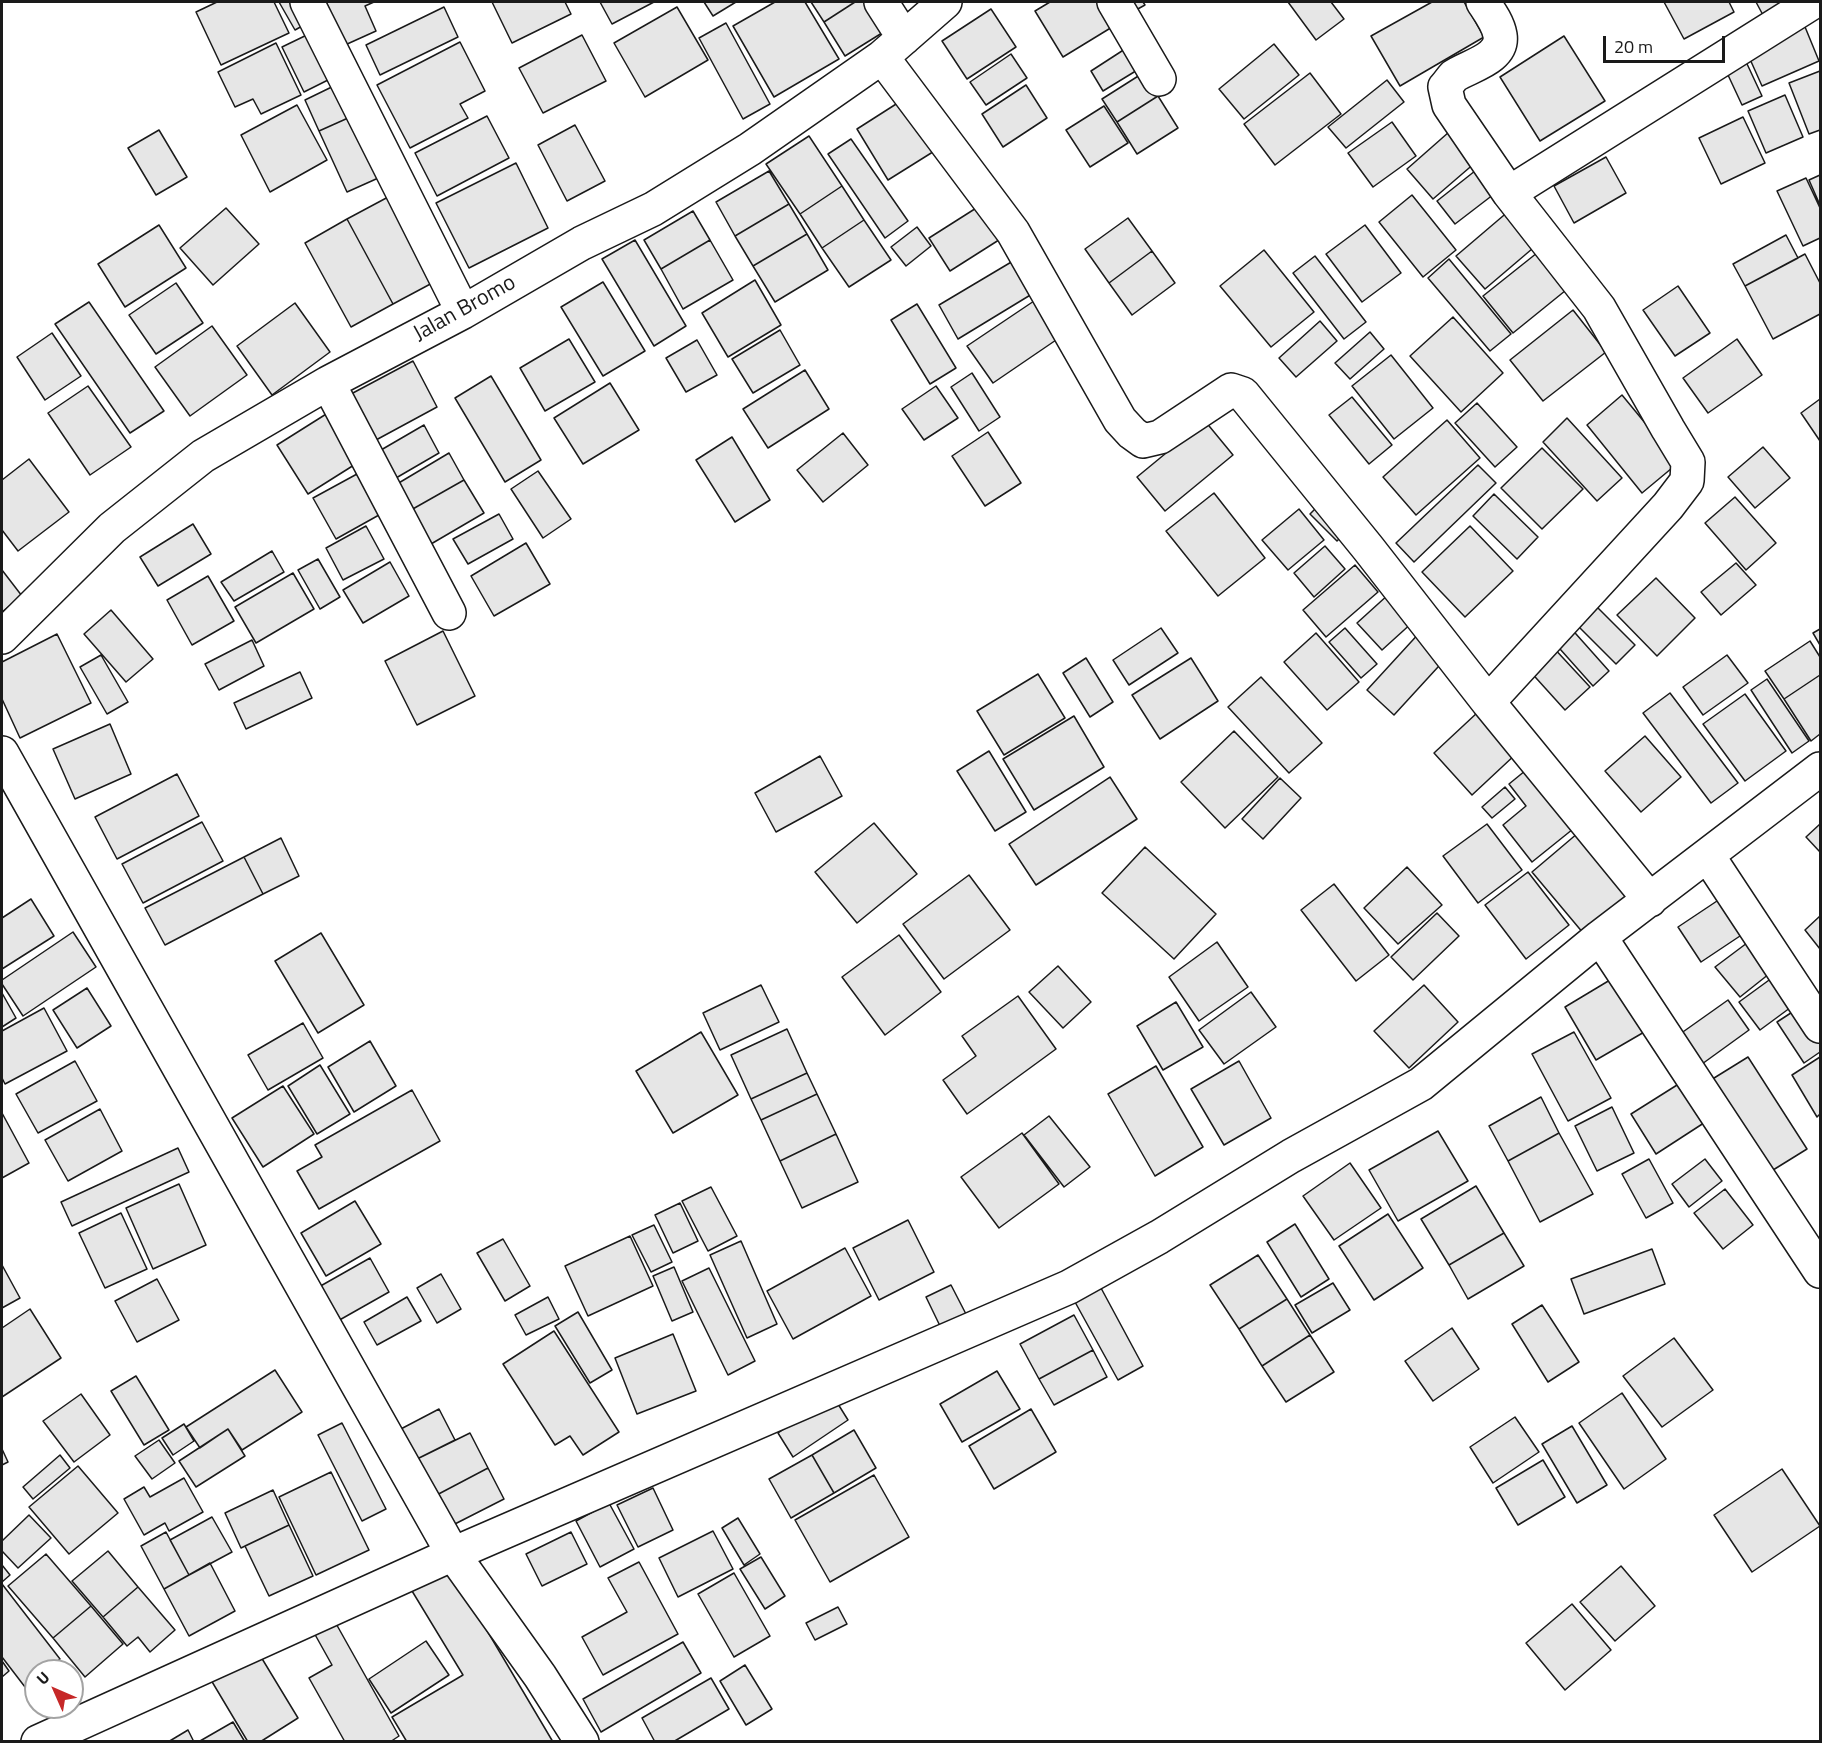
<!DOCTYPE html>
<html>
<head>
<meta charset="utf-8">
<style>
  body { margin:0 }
  #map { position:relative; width:1822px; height:1743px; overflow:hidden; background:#fff; font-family:"Titillium Web",sans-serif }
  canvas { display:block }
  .frame { position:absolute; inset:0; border:3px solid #1a1a1a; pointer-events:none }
  .north { position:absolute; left:24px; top:1659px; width:60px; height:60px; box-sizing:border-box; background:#fff; border:2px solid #a3a3a3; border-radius:50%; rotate:315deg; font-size:16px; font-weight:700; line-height:24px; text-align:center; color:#1a1a1a }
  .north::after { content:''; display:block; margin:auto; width:21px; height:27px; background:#c62828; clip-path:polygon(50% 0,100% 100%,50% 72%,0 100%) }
  .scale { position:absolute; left:1603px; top:36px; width:122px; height:27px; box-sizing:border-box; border:3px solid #1a1a1a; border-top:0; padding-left:8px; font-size:18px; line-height:21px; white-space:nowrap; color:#1a1a1a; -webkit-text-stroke:4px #fff; paint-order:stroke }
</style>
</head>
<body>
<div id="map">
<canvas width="1822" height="1743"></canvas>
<div class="frame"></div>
<div class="north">U</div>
<div class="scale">20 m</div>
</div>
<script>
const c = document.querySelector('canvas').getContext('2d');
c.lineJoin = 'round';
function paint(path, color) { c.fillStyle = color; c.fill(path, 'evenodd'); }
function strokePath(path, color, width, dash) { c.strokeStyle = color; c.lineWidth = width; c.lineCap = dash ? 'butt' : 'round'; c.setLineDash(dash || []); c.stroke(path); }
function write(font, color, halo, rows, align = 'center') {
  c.font = font + ' "Titillium Web",sans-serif'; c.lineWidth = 4.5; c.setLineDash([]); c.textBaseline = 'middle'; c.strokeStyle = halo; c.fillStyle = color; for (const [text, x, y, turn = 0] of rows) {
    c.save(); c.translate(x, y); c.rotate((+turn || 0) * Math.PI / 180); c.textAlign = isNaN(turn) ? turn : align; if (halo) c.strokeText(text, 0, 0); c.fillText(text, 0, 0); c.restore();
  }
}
const building = new Path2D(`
  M217,2H274L289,33L221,65L196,12Z
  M279,2H306L315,19L295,30Z
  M326,2H374L365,6L376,31L345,45Z
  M492,2H565L571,14L512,43Z
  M600,2H654L612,24Z
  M704,2H736L713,16Z
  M775,2H805L839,59L774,97L733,26Z
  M811,2H855L824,22Z
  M855,2H873L890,28L845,56L824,22Z
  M1050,2H1110L1122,21L1063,57L1035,11Z
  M1116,2H1143L1145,5L1125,16Z
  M1288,2H1331L1344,19L1316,40Z
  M1432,2H1464L1484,37L1400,86L1371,36Z
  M1664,2H1729L1734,12L1684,39Z
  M1756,2H1793L1764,17Z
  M444,7L458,37L380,75L366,45Z
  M677,7L708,60L645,97L614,43Z
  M991,9L1016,47L967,79L942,41Z
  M1803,22L1819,61L1762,86L1745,48Z
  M726,23L770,104L743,119L699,38Z
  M313,32L336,76L304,92L282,47Z
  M582,35L606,81L543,113L519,68Z
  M1564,36L1605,101L1540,141L1500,77Z
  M460,42L485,91L460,104L468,118L410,148L377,85Z
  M276,43L301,95L261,114L253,99L235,107L218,72Z
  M1274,44L1299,75L1244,119L1219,89Z
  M1125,49L1139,69L1103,91L1091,71Z
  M1741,51L1762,96L1742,105L1721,60Z
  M1011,54L1027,78L986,105L970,82Z
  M1820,71V130L1809,134L1789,83Z
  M1143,73L1158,96L1117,122L1102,99Z
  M1310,73L1341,114L1275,165L1244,124Z
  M1387,80L1404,102L1346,148L1328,127Z
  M342,82L357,114L319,131L305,100Z
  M1026,85L1047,118L1003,147L982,114Z
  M1785,95L1803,137L1766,153L1748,111Z
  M1158,96L1178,128L1137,154L1117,122Z
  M904,99L936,150L888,180L857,129Z
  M297,105L327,160L270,192L241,135Z
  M1104,106L1128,143L1090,167L1066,130Z
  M357,114L385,175L347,192L319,131Z
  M487,116L509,158L437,196L415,153Z
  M1743,117L1765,163L1721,184L1699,138Z
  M1392,122L1416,156L1373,187L1348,153Z
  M575,125L605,181L567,201L538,145Z
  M159,130L187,177L156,195L128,148Z
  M1449,132L1476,162L1433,199L1407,169Z
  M809,136L842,186L800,214L766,164Z
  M851,139L908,221L885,238L828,154Z
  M1606,157L1626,193L1574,223L1554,186Z
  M516,163L548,228L469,268L436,203Z
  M1480,167L1498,191L1455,224L1437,201Z
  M769,171L789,204L735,236L716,202Z
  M1820,175V205L1809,180Z
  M1806,178L1820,208V238L1803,246L1777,191Z
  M842,186L864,220L822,248L800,214Z
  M1412,195L1456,250L1423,277L1379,222Z
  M390,196L436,281L393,304L347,219Z
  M789,204L807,234L753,266L735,236Z
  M981,205L1002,238L950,271L929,238Z
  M226,208L259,244L213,285L180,248Z
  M1510,210L1539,243L1485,289L1456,256Z
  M693,211L710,240L661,269L644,240Z
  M1128,218L1152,251L1109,283L1085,249Z
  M347,219L393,304L351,327L305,243Z
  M864,220L891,260L849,287L822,248Z
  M159,225L186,268L125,307L98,264Z
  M1365,225L1401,273L1362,302L1326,254Z
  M917,227L931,246L906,266L891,247Z
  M807,234L828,270L775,302L753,266Z
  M1786,235L1798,258L1745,286L1733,264Z
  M635,240L686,326L654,346L602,259Z
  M710,240L733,280L683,309L661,269Z
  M1547,245L1576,282L1513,333L1483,296Z
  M1264,250L1314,312L1271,347L1220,286Z
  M1152,251L1175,283L1132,315L1109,283Z
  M1805,254L1820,283V314L1773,339L1745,286Z
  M1315,256L1366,322L1344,339L1293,273Z
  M1449,259L1511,334L1490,351L1428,278Z
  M1013,261L1032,294L958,339L939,305Z
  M755,280L781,325L728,357L702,313Z
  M603,282L645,351L603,376L561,307Z
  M176,283L203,323L156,354L129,315Z
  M1678,286L1710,333L1675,356L1643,310Z
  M1034,301L1059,338L993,383L967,346Z
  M89,302L164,411L130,433L55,324Z
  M295,303L330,352L272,395L237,346Z
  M917,304L956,368L930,384L891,320Z
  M1573,310L1606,352L1543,401L1510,360Z
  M1453,317L1503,373L1461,412L1410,356Z
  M1320,321L1337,341L1296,377L1279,358Z
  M212,326L247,375L190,416L155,367Z
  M780,330L800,365L753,393L732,359Z
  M1370,332L1384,349L1350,379L1335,363Z
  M52,333L81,376L45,400L17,357Z
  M569,339L595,382L545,411L520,368Z
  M1737,339L1762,375L1708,413L1683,378Z
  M697,340L717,375L686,392L666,358Z
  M1391,355L1433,408L1394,439L1352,386Z
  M413,361L437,407L376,440L351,394Z
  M805,370L829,409L768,448L743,409Z
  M972,373L1000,417L979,431L951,387Z
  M491,376L541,460L505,482L455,398Z
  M610,383L639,430L583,464L554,418Z
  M88,386L131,447L90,475L48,413Z
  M936,386L958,418L924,440L902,409Z
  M1622,395L1678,463L1642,493L1587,425Z
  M1352,397L1392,445L1369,464L1329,415Z
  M1820,399V441L1801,413Z
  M1477,403L1517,447L1495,467L1455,423Z
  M331,411L362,460L308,494L277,445Z
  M1567,418L1622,478L1597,501L1543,442Z
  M1447,420L1480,458L1416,515L1383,477Z
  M1205,421L1233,455L1165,511L1137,477Z
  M424,425L439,453L396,478L381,450Z
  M988,432L1021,483L985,506L952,456Z
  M843,433L868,465L823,502L797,470Z
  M732,437L770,500L735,522L696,460Z
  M1763,447L1790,478L1755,508L1728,477Z
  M1542,448L1583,489L1542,529L1501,488Z
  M449,453L464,480L411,510L397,484Z
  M29,459L69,512L18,551L2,530V480Z
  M1478,465L1496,483L1414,562L1396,543Z
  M538,471L571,519L543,538L511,489Z
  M357,474L379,515L336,539L313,498Z
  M464,480L484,513L431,544L411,510Z
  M1214,493L1265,558L1218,596L1166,531Z
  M1494,494L1538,537L1517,559L1473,516Z
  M1735,497L1776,543L1746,570L1705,523Z
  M1324,500L1351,527L1337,541L1310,514Z
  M1299,509L1324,540L1288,570L1262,540Z
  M499,514L513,539L468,564L453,539Z
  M193,524L211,554L158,586L140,557Z
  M366,526L384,559L343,580L326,548Z
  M1470,526L1513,571L1465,617L1422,572Z
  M526,543L550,584L494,616L471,576Z
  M1325,546L1345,569L1314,597L1294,573Z
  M272,551L284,572L234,601L221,582Z
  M318,559L340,597L320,609L298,570Z
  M390,562L409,596L363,623L343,590Z
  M1736,563L1756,585L1721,615L1701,592Z
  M1355,565L1378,592L1326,637L1303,610Z
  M2,570L22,596L2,612Z
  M293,573L314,609L256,643L235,607Z
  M208,576L234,621L192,645L167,600Z
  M1656,578L1695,618L1657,656L1617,615Z
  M1389,594L1414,621L1382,650L1357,623Z
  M1590,600L1635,645L1616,664L1571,619Z
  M111,610L153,659L126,682L84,634Z
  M1568,625L1609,671L1593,686L1552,640Z
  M1161,628L1178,653L1129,685L1113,660Z
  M1345,628L1377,664L1361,678L1329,642Z
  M1820,629V645L1813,633Z
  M1422,630L1449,655L1394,715L1367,690Z
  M443,631L475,696L417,725L385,661Z
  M1316,633L1359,682L1327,710L1284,662Z
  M57,634L91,703L20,738L2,699V662Z
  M252,640L264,666L219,690L205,664Z
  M1810,641L1820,657V675L1784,699L1765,671Z
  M1551,645L1590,687L1565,710L1527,668Z
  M101,655L128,702L107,714L80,667Z
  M1727,655L1748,683L1703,715L1683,687Z
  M1086,658L1113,702L1090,717L1063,673Z
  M1191,658L1218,701L1160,739L1132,695Z
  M300,672L312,698L246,729L234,703Z
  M1038,674L1065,718L1004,755L977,711Z
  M1820,675V734L1811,741L1784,699Z
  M1261,677L1322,743L1289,773L1228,707Z
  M1767,679L1809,741L1792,753L1751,690Z
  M1670,693L1738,783L1711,803L1643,713Z
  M1745,694L1786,751L1745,781L1703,724Z
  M1478,712L1517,753L1472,795L1434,753Z
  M1074,716L1104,767L1034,810L1003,759Z
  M110,724L131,774L75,799L53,749Z
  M1234,731L1278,777L1225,828L1181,782Z
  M1645,736L1681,777L1641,812L1605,771Z
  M989,751L1026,812L995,831L957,771Z
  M820,756L842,796L776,832L755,793Z
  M1531,766L1578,825L1532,862L1503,825L1526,806L1509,784Z
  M177,774L199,816L117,859L95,817Z
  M1110,777L1137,819L1036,885L1009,844Z
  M1280,778L1301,798L1263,839L1242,819Z
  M1505,787L1515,799L1492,818L1482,807Z
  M202,822L223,861L143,903L122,864Z
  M874,823L917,874L857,923L815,872Z
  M1487,824L1522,870L1478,903L1443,856Z
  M1820,824V852L1806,837Z
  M1578,833L1635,900L1589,940L1532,872Z
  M281,838L299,876L263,894L244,857Z
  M1145,847L1216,914L1174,959L1102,893Z
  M244,857L263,894L165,945L145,908Z
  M1407,867L1442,905L1398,944L1364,908Z
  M1528,872L1569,925L1526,959L1485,905Z
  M969,875L1010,930L944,979L903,924Z
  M1334,884L1389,955L1356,981L1301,910Z
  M1726,895L1749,930L1701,962L1678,927Z
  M31,899L54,936L2,969V918Z
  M1437,913L1459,936L1413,980L1391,957Z
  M1820,916V949L1805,930Z
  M73,932L96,967L23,1016L2,984V980Z
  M321,933L364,1005L318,1033L275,961Z
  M899,935L941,992L885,1035L842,977Z
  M1751,940L1774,970L1740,997L1715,967Z
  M1217,942L1248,987L1199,1021L1169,977Z
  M1058,966L1091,1002L1063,1028L1029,992Z
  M1776,975L1798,1002L1760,1030L1739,1002Z
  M1615,977L1646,1031L1596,1060L1565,1007Z
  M761,985L779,1022L720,1050L703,1013Z
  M1424,985L1458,1022L1409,1068L1374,1031Z
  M87,988L111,1026L77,1048L53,1010Z
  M1251,992L1276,1027L1224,1064L1199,1030Z
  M2,993L16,1018L2,1027Z
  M1018,996L1056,1049L967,1114L943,1080L976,1056L962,1036Z
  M1728,1000L1749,1030L1702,1064L1680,1034Z
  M1176,1002L1203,1047L1163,1070L1137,1026Z
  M44,1008L67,1051L5,1084L2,1078V1031Z
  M1797,1009L1820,1044V1052L1804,1063L1777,1022Z
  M303,1023L323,1058L268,1090L248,1055Z
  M787,1029L807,1073L751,1099L731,1055Z
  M701,1032L738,1095L673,1133L636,1071Z
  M1574,1032L1611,1098L1568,1121L1532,1054Z
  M370,1041L396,1086L354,1112L328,1067Z
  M1748,1057L1807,1149L1765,1175L1706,1083Z
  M1820,1057V1114L1817,1117L1792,1075Z
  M75,1061L97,1101L38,1133L16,1094Z
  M1239,1061L1271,1118L1224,1145L1191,1089Z
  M320,1065L350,1114L317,1134L288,1086Z
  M1156,1066L1203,1147L1155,1176L1108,1094Z
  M807,1073L817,1094L761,1120L751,1099Z
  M1685,1080L1710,1119L1656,1154L1631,1114Z
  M283,1086L314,1134L263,1167L232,1118Z
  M412,1090L440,1141L319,1209L297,1171L322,1157L315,1145Z
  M817,1094L836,1134L780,1161L761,1120Z
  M1541,1097L1559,1133L1508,1161L1489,1126Z
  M1612,1107L1634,1153L1597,1171L1575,1126Z
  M100,1109L122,1151L68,1181L45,1140Z
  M2,1113L29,1163L2,1178Z
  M1049,1116L1090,1167L1064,1187L1024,1135Z
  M1438,1131L1468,1181L1398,1221L1369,1170Z
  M1022,1133L1059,1184L999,1228L961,1177Z
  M1559,1133L1593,1194L1540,1222L1508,1161Z
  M836,1134L858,1182L802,1208L780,1161Z
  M178,1148L189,1172L72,1226L61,1202Z
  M1649,1159L1673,1203L1646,1218L1622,1174Z
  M1705,1159L1722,1181L1689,1207L1672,1184Z
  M1350,1163L1381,1208L1334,1240L1303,1196Z
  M179,1184L206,1245L153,1269L126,1208Z
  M1476,1186L1504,1233L1449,1265L1421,1219Z
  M711,1187L737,1236L708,1251L682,1201Z
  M1725,1189L1753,1225L1723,1249L1694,1213Z
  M355,1201L381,1244L326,1276L301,1233Z
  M680,1203L698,1241L673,1253L655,1215Z
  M121,1213L147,1269L105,1288L79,1233Z
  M1388,1214L1423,1268L1374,1300L1339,1246Z
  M908,1220L934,1272L879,1300L853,1248Z
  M1295,1224L1329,1279L1301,1297L1267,1242Z
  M654,1225L672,1262L651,1272L632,1235Z
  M1504,1233L1524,1266L1468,1299L1449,1265Z
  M630,1236L653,1286L588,1316L565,1266Z
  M503,1239L530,1286L505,1301L477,1253Z
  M741,1241L777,1324L747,1338L710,1255Z
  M845,1248L871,1296L793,1339L767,1291Z
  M1652,1249L1665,1284L1584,1314L1571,1279Z
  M1258,1255L1287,1299L1239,1329L1210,1285Z
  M370,1258L389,1292L336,1322L317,1288Z
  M2,1265L20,1298L2,1308Z
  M674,1267L693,1312L672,1321L653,1276Z
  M709,1268L755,1361L728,1375L682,1281Z
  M441,1274L461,1309L437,1323L417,1288Z
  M157,1279L179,1320L137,1342L115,1301Z
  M1333,1283L1350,1310L1312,1333L1295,1305Z
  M951,1285L967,1316L941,1328L926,1297Z
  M1101,1288L1143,1366L1118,1380L1075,1302Z
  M407,1297L421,1321L377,1345L364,1322Z
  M548,1297L559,1319L526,1335L515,1315Z
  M1287,1299L1310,1335L1262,1366L1239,1329Z
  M1542,1305L1579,1362L1548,1382L1512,1324Z
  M30,1309L61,1358L2,1397V1328Z
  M578,1312L612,1370L590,1383L555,1326Z
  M1074,1315L1093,1350L1039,1379L1020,1344Z
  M1452,1328L1479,1369L1433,1401L1405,1361Z
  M554,1331L619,1432L583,1455L570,1436L555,1445L503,1364Z
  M673,1334L696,1391L637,1414L615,1358Z
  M1310,1335L1334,1372L1286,1402L1262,1366Z
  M1674,1338L1713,1390L1662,1427L1623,1376Z
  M1093,1350L1107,1377L1054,1405L1039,1379Z
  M275,1370L302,1412L242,1450L228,1429L200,1448L186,1427Z
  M997,1371L1020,1409L962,1442L940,1404Z
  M136,1376L169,1430L144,1445L111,1391Z
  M1622,1393L1666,1459L1624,1489L1579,1423Z
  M81,1394L110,1435L74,1462L43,1421Z
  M833,1396L848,1420L793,1457L778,1433Z
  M439,1409L455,1440L413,1461L397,1431Z
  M1031,1409L1056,1452L994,1489L969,1446Z
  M1515,1417L1539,1452L1493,1483L1470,1447Z
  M342,1423L386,1509L362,1521L318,1435Z
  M184,1424L194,1441L173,1455L162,1438Z
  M1572,1426L1607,1485L1577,1503L1542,1444Z
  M228,1429L245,1456L196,1487L179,1461Z
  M854,1430L876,1468L834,1493L812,1455Z
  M470,1433L488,1468L431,1498L413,1461Z
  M159,1440L175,1463L152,1479L135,1456Z
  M2,1449L8,1462L2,1465Z
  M60,1455L70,1468L33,1499L23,1487Z
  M812,1455L834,1493L791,1518L769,1479Z
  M1543,1460L1565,1497L1518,1525L1496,1488Z
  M78,1466L118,1513L69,1554L29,1507Z
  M488,1468L504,1499L447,1528L431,1498Z
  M1782,1469L1820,1526L1752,1572L1714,1515Z
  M331,1472L369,1550L316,1575L279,1497Z
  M874,1475L909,1537L830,1582L795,1520Z
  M184,1478L203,1512L169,1531L165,1523L144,1535L124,1499L144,1487L150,1497Z
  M653,1488L673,1530L638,1547L617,1505Z
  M273,1490L289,1525L241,1548L225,1513Z
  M609,1503L634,1549L600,1567L576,1521Z
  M29,1515L51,1538L18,1568L2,1551V1541Z
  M212,1517L232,1552L189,1575L170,1540Z
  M738,1518L760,1554L744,1565L722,1528Z
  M289,1525L313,1576L269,1596L245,1546Z
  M713,1531L733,1569L678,1597L659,1558Z
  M166,1532L189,1575L164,1589L141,1546Z
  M571,1532L587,1564L542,1586L526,1554Z
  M108,1551L138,1587L103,1617L72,1581Z
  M46,1554L91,1606L53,1638L8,1586Z
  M761,1557L785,1596L765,1609L740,1569Z
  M639,1562L678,1634L603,1675L582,1637L627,1612L608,1578Z
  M210,1563L235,1611L189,1636L164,1589Z
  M447,1563L553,1742H407L392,1717L463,1675L409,1586Z
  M2,1565L10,1575L2,1582Z
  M1621,1566L1655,1606L1615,1641L1580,1602Z
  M734,1573L770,1636L734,1657L698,1594Z
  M2,1584L60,1659L45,1671H36V1679L25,1687L2,1657Z
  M138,1587L175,1630L150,1652L138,1637L127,1646L103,1617Z
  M1572,1604L1611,1650L1565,1690L1526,1643Z
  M91,1606L123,1644L85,1677L53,1638Z
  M838,1607L847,1624L815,1640L806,1623Z
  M334,1620L399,1736L390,1742H345L309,1678L332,1665L313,1631Z
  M426,1641L449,1675L391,1713L369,1679Z
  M683,1642L701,1673L601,1732L583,1699Z
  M258,1652L298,1718L260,1742H248L211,1680Z
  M2,1661L9,1671L2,1677Z
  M745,1665L772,1709L746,1725L720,1681Z
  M711,1678L729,1709L673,1742H655L642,1718Z
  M233,1722L245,1742H201L200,1741Z
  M188,1730L194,1742H168Z`);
const street = new Path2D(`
  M307,2L463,312
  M881,2L904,38
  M1114,2L1159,79
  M1483,2C1489,11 1498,23 1500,35C1504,59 1468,66 1454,76C1451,79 1448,84 1445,87L1449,105L1509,193L1599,308L1668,429L1688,462L1687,481L1668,506L1488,702
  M882,57L1013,232L1120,420L1132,433L1143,441L1160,437L1231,390L1243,394L1368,548L1488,702L1650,900
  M1509,193L1813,2
  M328,383L449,613
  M2,637L112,528L203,456L328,383L463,312L582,243L653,209L750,149L882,57L945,2
  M2,753L453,1554L540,1676L582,1742
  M1708,856L1820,1026
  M1600,937L1820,1271
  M38,1742L453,1554L1069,1287L1159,1237L1291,1156L1421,1084L1600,937L1820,769`);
const streetNames = [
  ["Jalan Bromo",465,309,-29]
];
paint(building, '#e6e6e6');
strokePath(building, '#1a1a1a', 1.5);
strokePath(street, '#1a1a1a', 36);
strokePath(street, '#fff', 33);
write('22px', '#1a1a1a', '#fff', streetNames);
</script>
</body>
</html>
